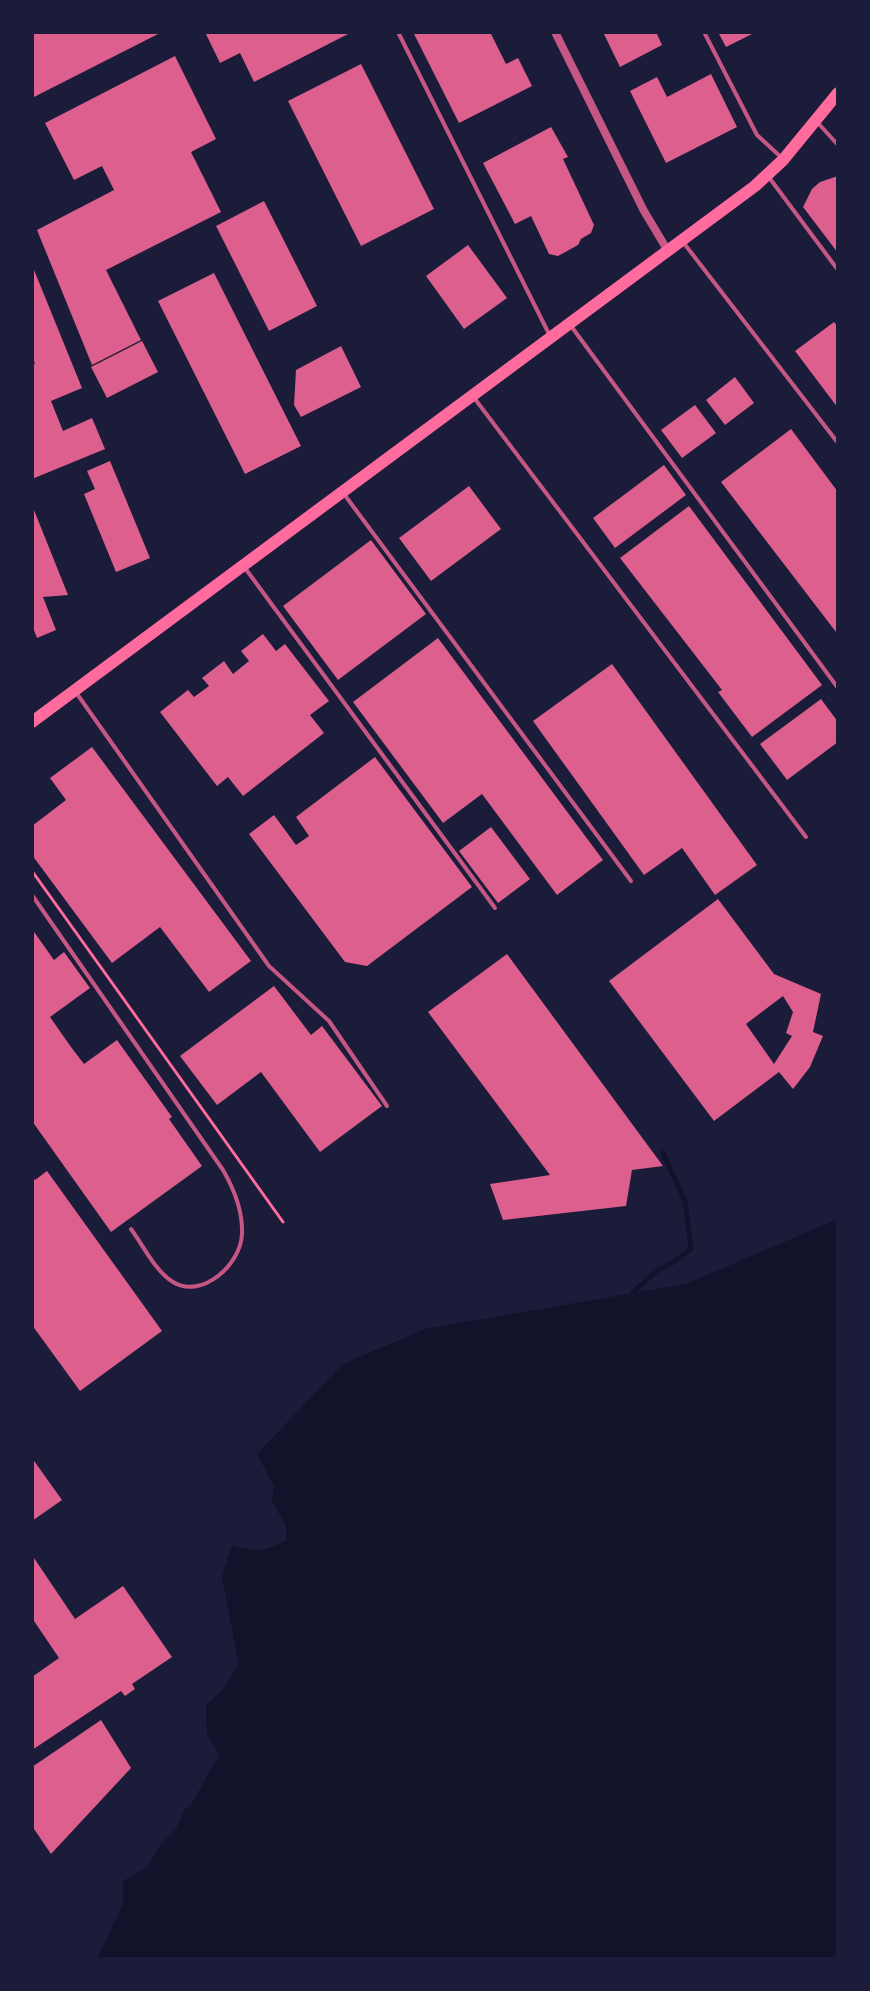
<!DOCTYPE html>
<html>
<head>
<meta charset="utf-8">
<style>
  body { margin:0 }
  #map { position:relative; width:870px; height:1991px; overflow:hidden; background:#1b1b3a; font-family:Jost,sans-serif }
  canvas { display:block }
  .frame { position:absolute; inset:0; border:34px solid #1b1b3a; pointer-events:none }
</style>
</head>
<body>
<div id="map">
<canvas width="870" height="1991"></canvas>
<div class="frame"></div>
</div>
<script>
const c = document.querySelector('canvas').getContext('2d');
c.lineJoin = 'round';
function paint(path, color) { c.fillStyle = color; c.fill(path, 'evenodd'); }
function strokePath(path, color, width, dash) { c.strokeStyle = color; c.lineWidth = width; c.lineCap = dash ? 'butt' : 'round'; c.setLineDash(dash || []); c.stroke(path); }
const water = new Path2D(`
  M838,1219V1959H97L123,1904V1881L147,1867L161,1844L176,1829L184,1810L191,1805L219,1755L207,1733L206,1705L221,1691L239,1665L222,1577L232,1545C253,1552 267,1552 286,1540V1526L272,1501L274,1486L257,1454L343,1364L425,1329L686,1284Z`);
const stream = new Path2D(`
  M632,1293L658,1270L674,1262L691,1249L685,1201L663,1153`);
const building = new Path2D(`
  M32,32H162L32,98Z
  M205,32H352L254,82L240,53L220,63Z
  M413,32H490L506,64L518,58L532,86L459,123Z
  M603,32H656L662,45L620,67Z
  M718,32H756L726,47Z
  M175,56L216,139L191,152L221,212L106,270L141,340L92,365L37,230L114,190L102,166L74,180L45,123Z
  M361,64L434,209L361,246L288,101Z
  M711,74L737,127L666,163L630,91L657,77L667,97Z
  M551,127L568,157L563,159L594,225L591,233L581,239L578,245L558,256L549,254L531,216L515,224L483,163Z
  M838,176V253L803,207L812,189L820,182Z
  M264,201L317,306L269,331L216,226Z
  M468,245L507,298L464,329L426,276Z
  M32,265L82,388L51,401L63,431L92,418L105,449L32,479V365L35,364L32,356Z
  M214,273L301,446L245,474L158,301Z
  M834,322L838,327V408L795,351Z
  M142,341L158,372L107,398L91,367Z
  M341,346L361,387L301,417L294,405L296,370Z
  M735,377L754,403L725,425L706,400Z
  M695,405L716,433L682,458L661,430Z
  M791,429L838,492L836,632L721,482Z
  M110,461L150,558L116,572L84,494L95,489L87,471Z
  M664,465L686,495L615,548L593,518Z
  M469,486L501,529L431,581L399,538Z
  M32,505L68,595L43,597L56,630L37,638L32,625Z
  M689,506L822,685L752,737L718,692L722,690L620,558Z
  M371,540L426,614L338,680L283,606Z
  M263,634L276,651L285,644L329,701L310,715L324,733L243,796L228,777L217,786L160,712L188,690L194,697L209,686L202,678L224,661L233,674L249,661L241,651Z
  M438,638L603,860L557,895L482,794L443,823L353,702Z
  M612,664L757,865L715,895L682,848L644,875L533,721Z
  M821,699L838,722V742L787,780L760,744Z
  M92,747L251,961L209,992L160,927L112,963L32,855V826L66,800L50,778Z
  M375,757L472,887L367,966L345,962L249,834L274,815L296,845L309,836L296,817Z
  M491,827L530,879L498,903L459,851Z
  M718,899L774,974L821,994L813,1032L823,1036L810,1067L793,1089L779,1072L714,1121L609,981ZM783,996L793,1012L786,1033L792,1036L774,1064L746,1024Z
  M32,929L54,960L64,952L90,988L50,1017L71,1047L84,1064L117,1040L172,1117L169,1119L202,1166L111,1232L32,1121Z
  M507,954L663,1166L632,1170L626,1206L503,1220L490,1184L550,1175L428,1012Z
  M274,986L311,1035L322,1026L382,1106L320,1152L261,1072L217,1105L180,1056Z
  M47,1171L162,1331L80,1391L32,1325V1176L35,1180Z
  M32,1458L62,1500L32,1521Z
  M32,1555L75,1619L123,1586L172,1657L132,1684L135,1689L125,1696L121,1691L32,1750V1677L59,1658L32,1618Z
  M101,1720L131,1768L51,1854L32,1826V1767Z`);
const path = new Path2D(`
  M32,871L283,1222`);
const service = new Path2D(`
  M398,32L549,334
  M704,32L757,135L782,158
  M818,123L838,145
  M768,176L838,270
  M683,242L838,443
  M571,326L838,688
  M475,399L806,837
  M344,494L631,881
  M245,568L495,908
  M75,691L269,966L329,1021L387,1106
  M32,895L223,1170C234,1189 243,1211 242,1234C241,1264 202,1300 173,1282C155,1271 143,1245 131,1229`);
const minor = new Path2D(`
  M555,32L644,211L668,251`);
const secondary = new Path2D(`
  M32,722L755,186L783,160L838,93`);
paint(water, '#12122b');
strokePath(stream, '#12122b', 5);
paint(building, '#dd5f8e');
strokePath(path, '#ff6b9d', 3);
strokePath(service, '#c65784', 4);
strokePath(minor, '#c65784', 8);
strokePath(secondary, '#ff6b9d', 12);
</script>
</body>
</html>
